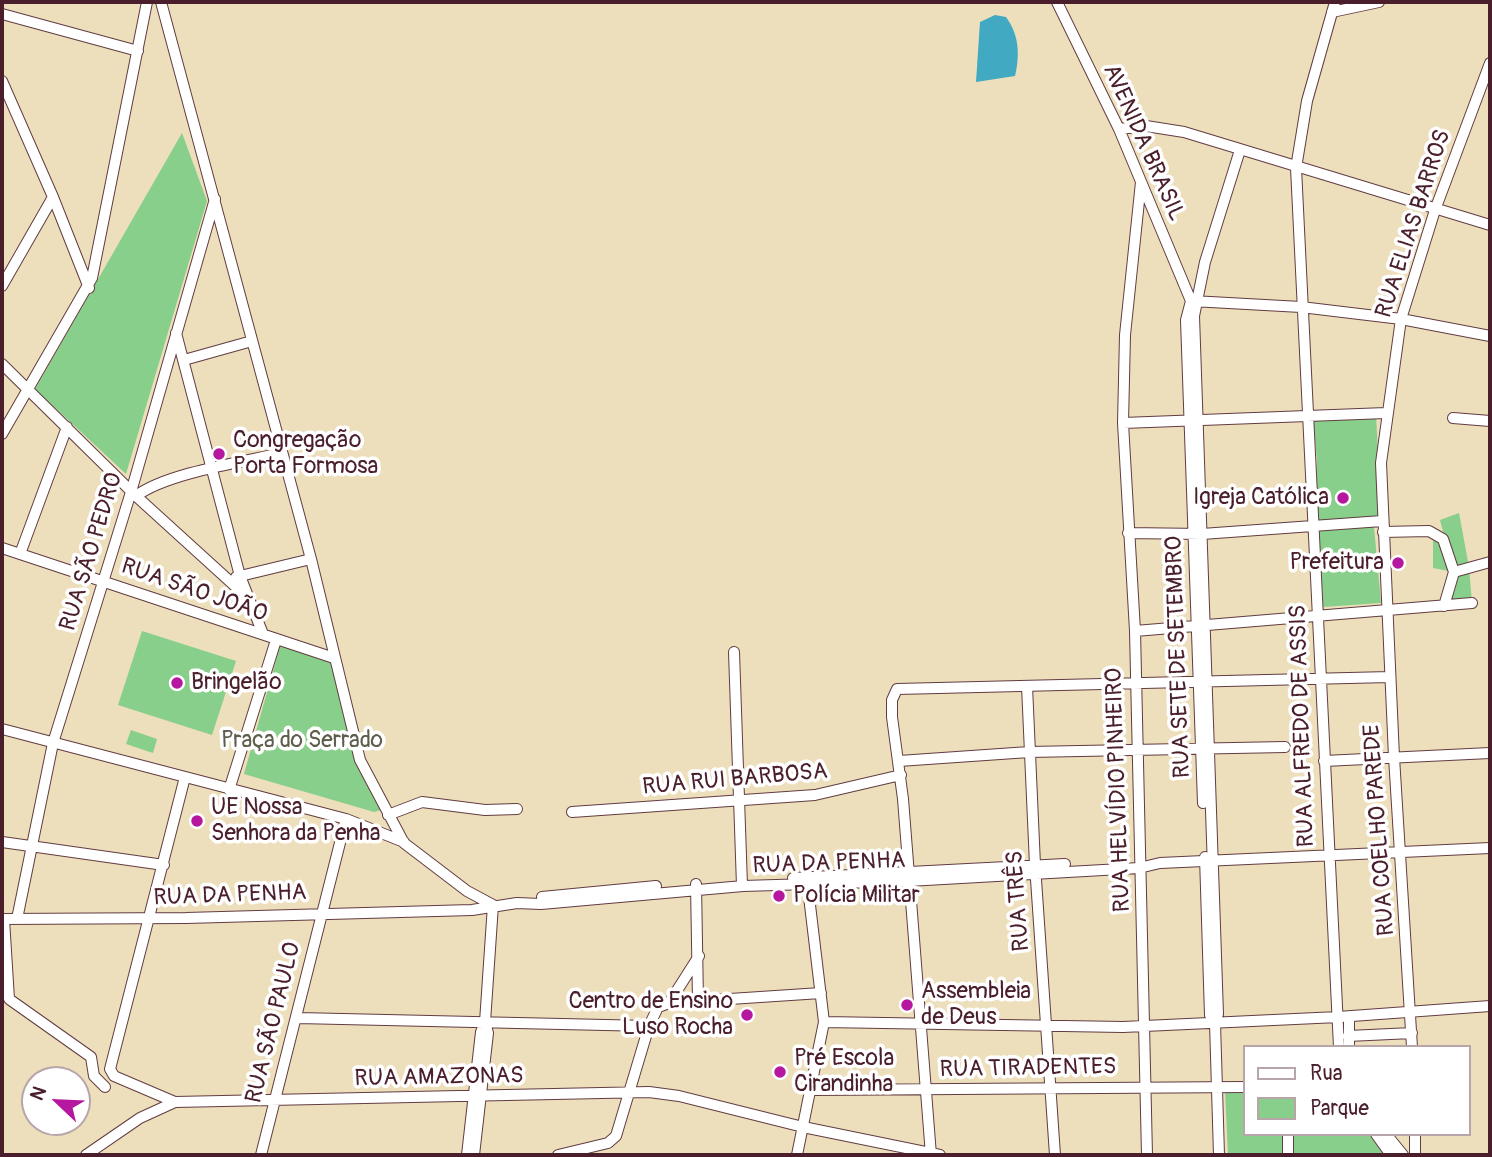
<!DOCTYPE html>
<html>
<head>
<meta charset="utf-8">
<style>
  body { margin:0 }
  #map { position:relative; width:1492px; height:1157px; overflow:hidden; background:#eddebc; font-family:Pangolin,sans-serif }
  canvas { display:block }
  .frame { position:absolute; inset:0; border:4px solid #4a1f2b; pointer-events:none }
  .legend { position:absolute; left:1243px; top:1045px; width:228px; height:91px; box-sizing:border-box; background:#fff; border:2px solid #b7a5aa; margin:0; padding:9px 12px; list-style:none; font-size:21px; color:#4a1f2b }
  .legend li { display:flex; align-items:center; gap:14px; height:35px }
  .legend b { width:35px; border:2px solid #b7a5aa }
  .north { position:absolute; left:21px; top:1066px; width:70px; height:70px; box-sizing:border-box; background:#fff; border:2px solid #b7a5aa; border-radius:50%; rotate:293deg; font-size:19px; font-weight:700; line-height:28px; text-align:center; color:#4a1f2b }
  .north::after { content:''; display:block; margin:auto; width:24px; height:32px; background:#b5179e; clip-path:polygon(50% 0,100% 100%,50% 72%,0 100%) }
</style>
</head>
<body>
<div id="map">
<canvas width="1492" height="1157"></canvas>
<div class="frame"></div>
<ul class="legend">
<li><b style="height:9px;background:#fff"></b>Rua</li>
<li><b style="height:19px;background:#87cf8a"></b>Parque</li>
</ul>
<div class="north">N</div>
</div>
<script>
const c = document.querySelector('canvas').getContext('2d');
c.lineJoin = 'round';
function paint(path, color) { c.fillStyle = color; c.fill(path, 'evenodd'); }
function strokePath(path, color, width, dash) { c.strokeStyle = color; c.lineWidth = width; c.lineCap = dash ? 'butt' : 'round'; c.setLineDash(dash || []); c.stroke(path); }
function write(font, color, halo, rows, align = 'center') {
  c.font = font + ' Pangolin,sans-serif'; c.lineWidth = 7; c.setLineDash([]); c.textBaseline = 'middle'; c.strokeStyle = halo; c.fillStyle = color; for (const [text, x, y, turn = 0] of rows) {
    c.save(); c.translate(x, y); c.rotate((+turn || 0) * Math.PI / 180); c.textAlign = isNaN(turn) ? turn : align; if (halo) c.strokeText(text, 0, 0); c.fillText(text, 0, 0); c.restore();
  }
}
const green = new Path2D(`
  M182,133L207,201L126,474L35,389Z
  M1376,416L1382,521L1314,528L1317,460L1313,421Z
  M1459,513L1469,567L1472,603L1444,606L1454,572L1433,568V532L1450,558L1440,520Z
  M1374,527L1381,603L1323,607L1319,531Z
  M142,631L236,661L212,735L118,705Z
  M280,646L331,658L355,753L381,810L374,812L244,774Z
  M131,730L157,739L153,753L126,744Z
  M1245,1090V1134H1284L1285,1155H1228L1225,1091Z
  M1291,1134H1380L1395,1155H1292Z`);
const water = new Path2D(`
  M995,15L1006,17C1019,35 1020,54 1015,76L976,82L980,22Z`);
const minor = new Path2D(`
  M161,2L311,559L360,760L404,843L467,891L493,905
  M1057,2L1119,129L1191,301
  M1335,2L1307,101L1296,168L1339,1047
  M1332,12L1379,2
  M2,14L138,51
  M2,81L53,197L89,288
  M1119,129L1146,126L1184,132L1490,225
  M1141,182L1125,335L1123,423L1135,631L1147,1155
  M2,286L53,197
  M1191,301L1186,320L1203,803
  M1192,301L1301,307L1401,319L1490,336
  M176,333L240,576L263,634
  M184,360L252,341
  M2,364L136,496L246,596
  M1453,418L1490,421
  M1123,423L1386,413
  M2,434L92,278L147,2
  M136,496C167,473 242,462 282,453
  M1383,532L1429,531L1443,539L1454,572L1444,606
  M1128,533L1202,534L1382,521
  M2,548L334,658
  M20,554L67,427
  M1454,572L1490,562
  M236,577L311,559
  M1135,631L1472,603
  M734,652L742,886
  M1027,686L1035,865L1055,1155
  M2,729L346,819L404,842
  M899,761L1029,752L1285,747
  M1324,761L1490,753
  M229,790L276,640
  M572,812L815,795L901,775
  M388,815L422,802L485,810L517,809
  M2,842L164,865
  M1205,857L1210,1015L1215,1023
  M793,878L1065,864
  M696,884L698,1001
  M542,897L656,886
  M2,919L186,918L472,910L517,903L541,904L743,886L908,881L1139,868L1160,863L1490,848
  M4,919L9,999L91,1057L94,1076L105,1087
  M17,919L53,743L131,492L215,199
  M669,1003L699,956
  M1349,1017V1047
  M298,1018L649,1026
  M824,1022L1123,1027L1338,1017L1490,1006
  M1348,1036L1412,1033
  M1412,1047L1394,757L1381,463L1401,319L1435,210L1490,63
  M812,1090L1245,1087
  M175,1102L114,1076L110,1069L185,777
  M1288,1134V1155
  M1376,1134L1391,1155
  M1386,1134L1403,1155
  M1415,1134V1155
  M86,1155L140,1118L175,1102L649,1092L679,1096L803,1127L940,1155
  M261,1155L346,819
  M467,1155L481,1032L485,1022
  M474,1155L488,1033L485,1022L493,905
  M558,1155L608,1143L616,1136L649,1026L658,1007L669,1003L821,993
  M797,1155L824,1022L807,880
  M931,1155L903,799L892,717V700L897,689L1390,677
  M1219,1155L1215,1023L1218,1014L1194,316L1205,262L1240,150`);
const markers = [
  [219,454,7,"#b5179e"],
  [1343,498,7,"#b5179e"],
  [1398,563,7,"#b5179e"],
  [177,683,7,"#b5179e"],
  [197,821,7,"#b5179e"],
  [779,896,7,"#b5179e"],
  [907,1005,7,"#b5179e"],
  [747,1015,7,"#b5179e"],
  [780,1072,7,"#b5179e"]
];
const streetNames = [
  ["AVENIDA BRASIL",1143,143,66],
  ["RUA ELIAS BARROS",1414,224,-72],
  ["RUA SÃO PEDRO",92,552,-73],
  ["RUA SÃO JOÃO",194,591,19],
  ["RUA SETE DE SETEMBRO",1179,657,-92],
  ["RUA ALFREDO DE ASSIS",1303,726,-92],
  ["RUA RUI BARBOSA",735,780,-5],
  ["RUA HELVÍDIO PINHEIRO",1119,790,-92],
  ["RUA COELHO PAREDE",1380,830,-94],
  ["RUA DA PENHA",829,864,-2],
  ["RUA DA PENHA",230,896,-2],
  ["RUA TRÊS",1019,901,-94],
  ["RUA SÃO PAULO",274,1023,-76],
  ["RUA TIRADENTES",1028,1069,-1],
  ["RUA AMAZONAS",439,1078,-1]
];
const poiNames = [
  ["Congregação",233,441],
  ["Porta Formosa",233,467],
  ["Igreja Católica",1329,498,"right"],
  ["Prefeitura",1384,563,"right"],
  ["Bringelão",191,683],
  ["UE Nossa",211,808],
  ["Senhora da Penha",211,834],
  ["Polícia Militar",793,896],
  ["Assembleia",921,992],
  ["de Deus",921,1018],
  ["Centro de Ensino",733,1002,"right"],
  ["Luso Rocha",733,1028,"right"],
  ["Pré Escola",794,1059],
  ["Cirandinha",794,1085]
];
const parkNames = [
  ["Praça do Serrado",302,741]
];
paint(green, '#87cf8a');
paint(water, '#41a9c1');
strokePath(minor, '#623c41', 12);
strokePath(minor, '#fff', 10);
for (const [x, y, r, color] of markers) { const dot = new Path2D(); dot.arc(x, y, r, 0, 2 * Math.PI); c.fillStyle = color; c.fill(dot); strokePath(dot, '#fff', 2.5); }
write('23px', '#4a1f2b', '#fff', streetNames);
write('23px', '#4a1f2b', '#fff', poiNames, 'left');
write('23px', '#5f5d4c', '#fff', parkNames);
</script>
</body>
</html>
